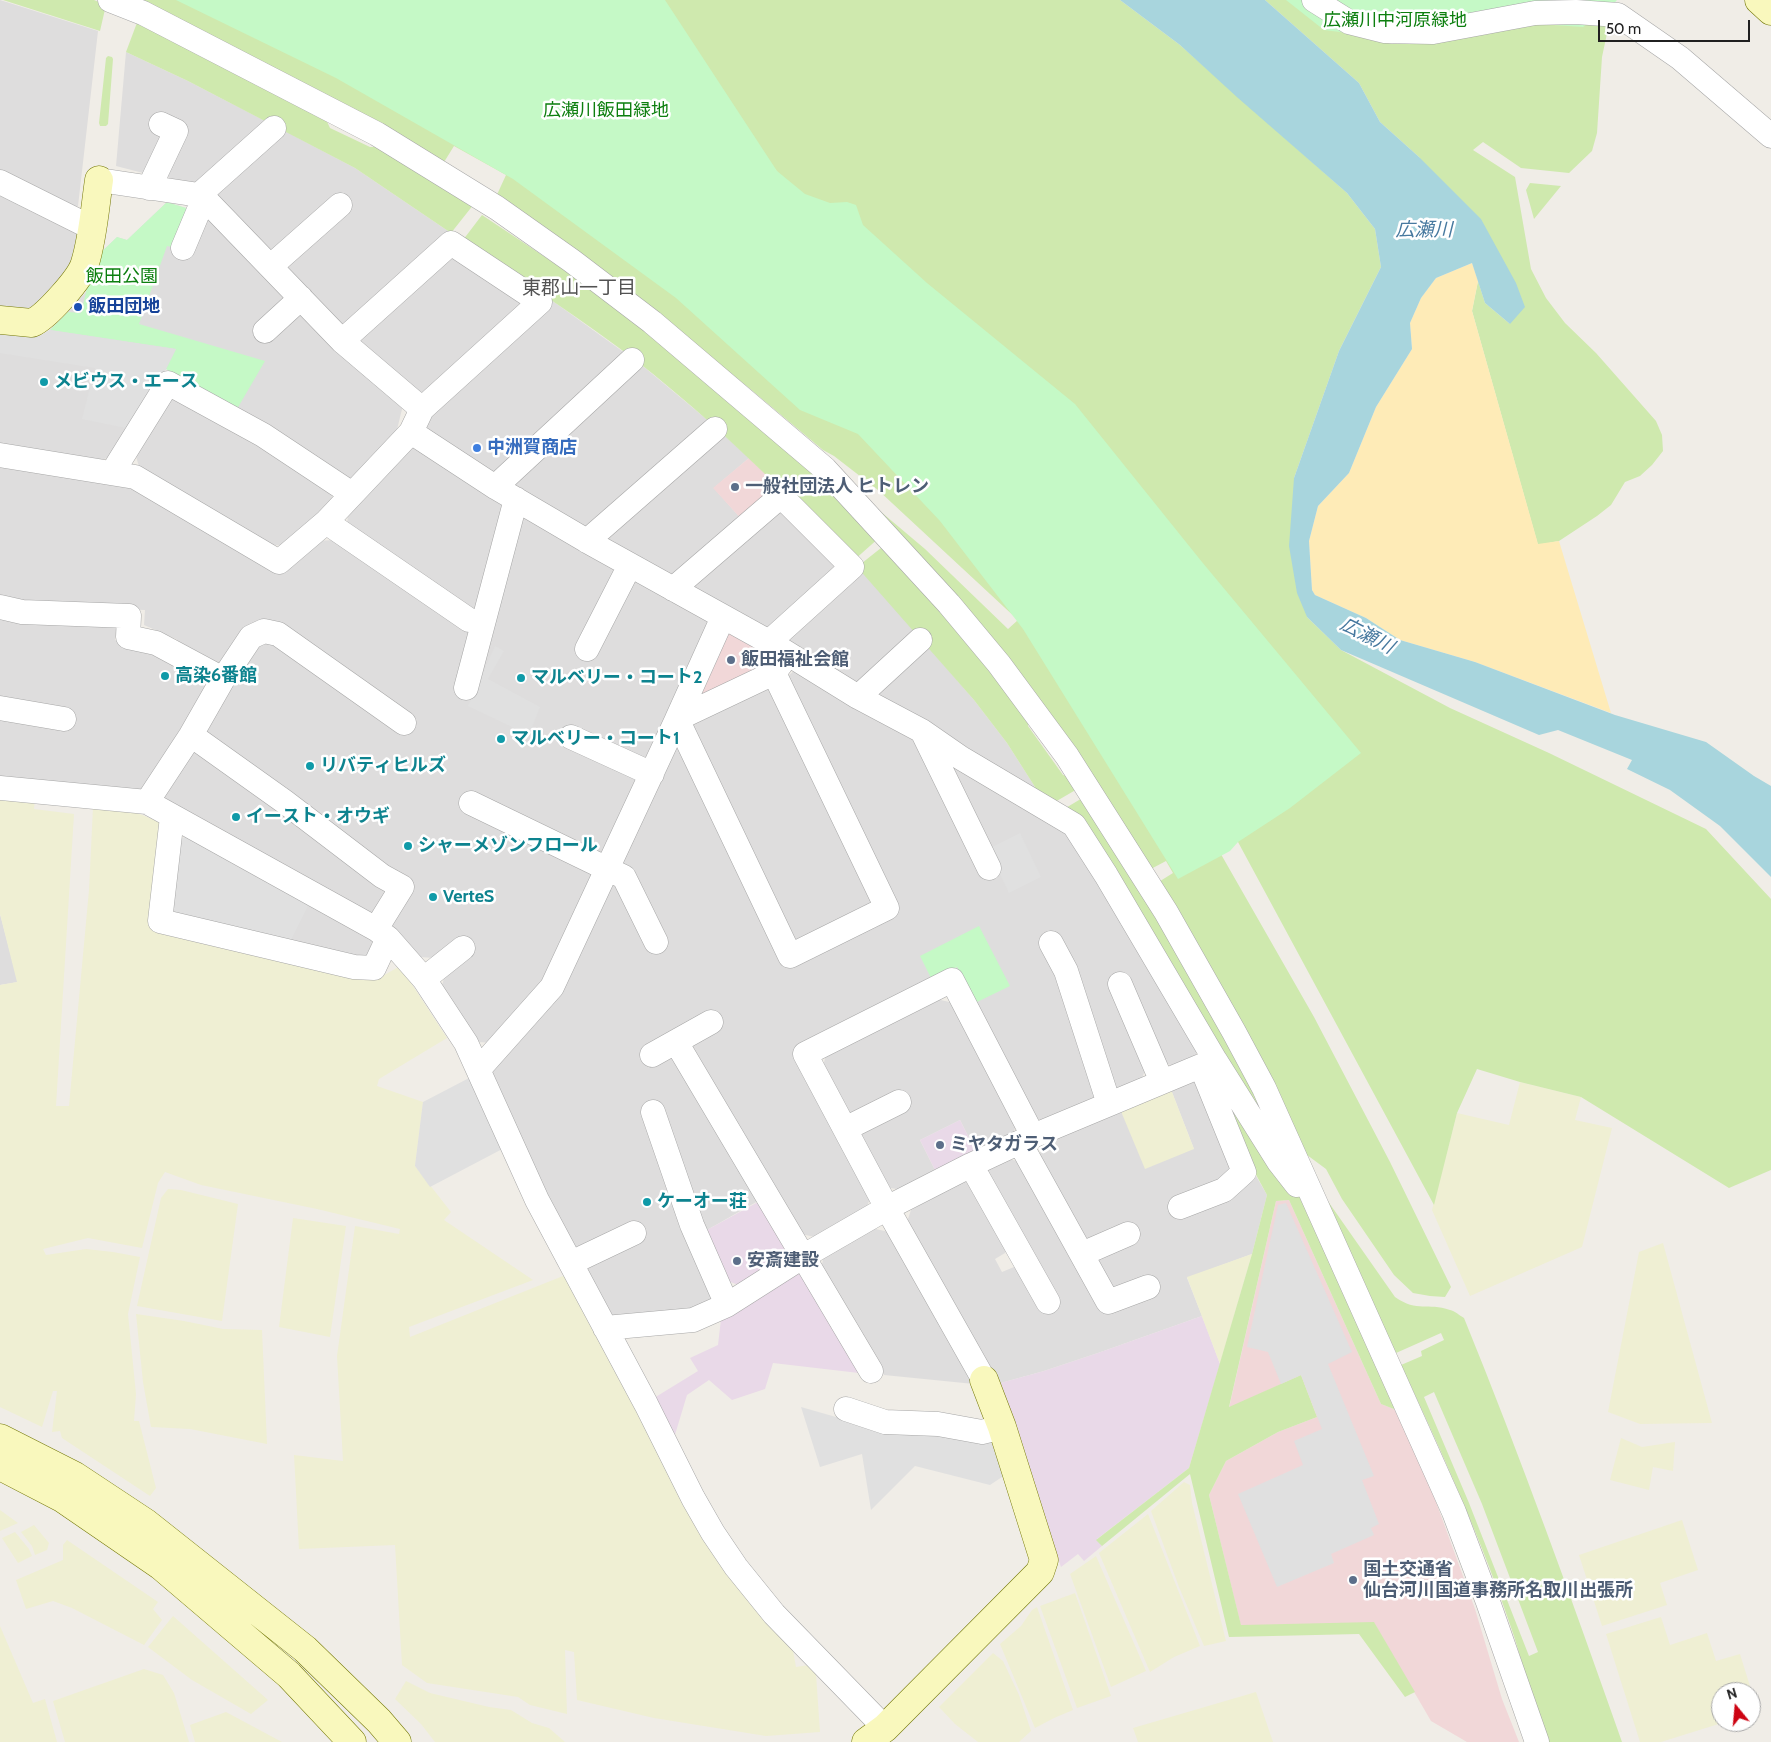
<!DOCTYPE html>
<html>
<head>
<meta charset="utf-8">
<style>
  body { margin:0 }
  #map { position:relative; width:1771px; height:1742px; overflow:hidden; background:#f0ede7; font-family:Cabin,sans-serif }
  canvas { display:block }
  .north { position:absolute; left:1711px; top:1682px; width:50px; height:50px; box-sizing:border-box; background:#fff; border:1px solid #a6a6a6; border-radius:50%; rotate:343deg; font-size:14px; font-weight:700; line-height:20px; text-align:center; color:#202020 }
  .north::after { content:''; display:block; margin:auto; width:18px; height:22px; background:#cd0312; clip-path:polygon(50% 0,100% 100%,50% 72%,0 100%) }
  .scale { position:absolute; left:1598px; top:20px; width:152px; height:22px; box-sizing:border-box; border:2px solid #202020; border-top:0; padding-left:6px; font-size:15px; line-height:18px; white-space:nowrap; color:#202020; -webkit-text-stroke:4px #fff; paint-order:stroke }
</style>
</head>
<body>
<div id="map">
<canvas width="1771" height="1742"></canvas>
<div class="north">N</div>
<div class="scale">50 m</div>
</div>
<script>
const c = document.querySelector('canvas').getContext('2d');
c.lineJoin = 'round';
function paint(path, color) { c.fillStyle = color; c.fill(path, 'evenodd'); }
function strokePath(path, color, width, dash) { c.strokeStyle = color; c.lineWidth = width; c.lineCap = dash ? 'butt' : 'round'; c.setLineDash(dash || []); c.stroke(path); }
function write(font, color, halo, rows, align = 'center') {
  c.font = font + ' Cabin,"Noto Sans JP",sans-serif'; c.lineWidth = 5; c.setLineDash([]); c.textBaseline = 'middle'; c.strokeStyle = halo; c.fillStyle = color; for (const [text, x, y, turn = 0] of rows) {
    c.save(); c.translate(x, y); c.rotate((+turn || 0) * Math.PI / 180); c.textAlign = isNaN(turn) ? turn : align; if (halo) c.strokeText(text, 0, 0); c.fillText(text, 0, 0); c.restore();
  }
}
const residential = new Path2D(`
  M0,0L98,31L78,206L69,210L0,176Z
  M126,52L188,81L271,124L196,186L163,176L168,133L147,174L116,166Z
  M281,129L355,168L451,233L347,325L339,326L273,254L217,198L215,186Z
  M0,187L81,231L78,247L61,282L30,309L21,310L0,308Z
  M167,202L186,208L189,215L206,212L299,308L404,401L394,442L360,478L345,479L237,409L166,369L126,428L111,457L93,462L0,447V333L40,336L50,330L86,292L94,259L117,237L127,240Z
  M446,252L526,299L425,394L417,390L359,342L358,332Z
  M550,299L629,356L499,475H486L424,427L427,415Z
  M638,362L711,423L589,531L508,487Z
  M167,399L181,400L330,487L333,503L283,546L268,544L139,467L134,449Z
  M722,433L749,458L714,488L744,522L667,580L604,540Z
  M412,447L715,620L648,762L637,775L639,782L547,979L494,1043L478,1042L441,989L446,971L436,958L419,957L389,924L413,886L204,737L202,728L259,640L281,625L219,667L192,652L176,639L144,625L145,610L30,607L0,603V462L136,485L279,571L315,541L335,540L347,527L348,512Z
  M782,507L840,568L763,631L690,590Z
  M860,569L919,636L856,686L785,642Z
  M0,612L118,622L115,640L149,648L214,681L146,794L0,778Z
  M926,644L974,700L1007,743L1035,787L1033,793L878,695L877,688Z
  M798,667L917,735L949,768L953,760L1065,825L1197,1048L1195,1059L1175,1067L1161,1061L1147,1065L1141,1081L1114,1091L1100,1087L1094,1100L1046,1121L1032,1118L956,967L797,1049L872,1192L867,1207L815,1237L801,1234L669,1052L758,1201L707,1230L715,1297L688,1312L611,1318L574,1251L488,1080L492,1068L618,864L679,739L789,962L896,912L786,678Z
  M766,686L776,687L878,903L792,944L691,722Z
  M192,745L394,889L377,917L162,805L159,795Z
  M179,840L373,938L367,963L290,942Z
  M0,914L18,982L0,985Z
  M936,999L954,1003L1016,1126L1011,1138L977,1154L960,1120L920,1140L937,1174L904,1190L890,1188L861,1136L863,1128L848,1115L823,1066L826,1055Z
  M1191,1080L1204,1086L1267,1195L1252,1254L1187,1278L1202,1316L1098,1353L1044,1371L997,1384L906,1225L911,1210L964,1180L976,1184L1008,1244L1005,1253L995,1259L1002,1272L1014,1267L1022,1269L980,1169L1002,1157L1024,1163L1110,1291L1091,1241L1078,1238L1037,1157L1048,1141L1120,1109L1194,1149L1170,1087Z
  M871,1228L889,1232L974,1384L884,1375L821,1271L824,1253Z`);
const commercial = new Path2D(`
  M749,458L781,489L744,522L713,488Z
  M723,630L753,642L765,667L695,704Z
  M1289,1200L1381,1404L1399,1411L1428,1480L1475,1609L1502,1699L1519,1742H1467L1431,1721L1374,1623L1241,1626L1209,1495L1226,1461L1278,1432L1317,1417L1301,1375L1229,1408L1276,1201Z`);
const industrial = new Path2D(`
  M960,1120L977,1154L937,1174L920,1140Z
  M758,1202L791,1251L741,1286L728,1281L707,1230Z
  M800,1271L859,1373L773,1363L765,1389L732,1400L709,1380L687,1395L674,1438L654,1398L698,1371L690,1358L718,1345L721,1319Z
  M1202,1316L1220,1364L1189,1468L1097,1539L1102,1546L1084,1561L1078,1554L1061,1567L997,1384L1044,1371L1098,1353Z`);
const farmland = new Path2D(`
  M0,797L35,799L34,809L74,814L56,1106H69L89,890L93,807L135,812L164,824L316,964L381,977L400,966L447,1038L379,1079L377,1086L423,1102L415,1166L451,1212L444,1220L533,1280L409,1327L410,1337L568,1274L792,1645L796,1667L809,1665L816,1674L820,1732L766,1736L654,1718L577,1700L574,1652L565,1650L567,1714L530,1705L518,1697L427,1683L402,1665L395,1545L299,1549L294,1455L343,1461L337,1356L355,1226L399,1234L400,1229L317,1209L201,1185L165,1172L158,1183L142,1248L88,1238L43,1249L46,1255L86,1249L113,1252L140,1257L128,1314L136,1394L134,1421H139L156,1488L150,1496L62,1438L60,1431L52,1432L57,1391H53L42,1427L0,1407V985L17,982L0,914Z
  M1520,1082L1581,1097L1575,1120L1612,1128L1582,1247L1470,1296L1432,1210L1457,1113L1509,1125Z
  M1170,1087L1194,1149L1145,1169L1120,1109Z
  M168,1189L181,1190L238,1204L222,1321L137,1306L161,1198Z
  M293,1218L346,1226L330,1337L279,1327Z
  M1663,1243L1712,1423L1640,1424L1608,1412L1639,1252Z
  M1252,1254L1220,1364L1187,1277Z
  M136,1314L184,1321L223,1329L262,1330L267,1444L190,1429L151,1427L143,1382Z
  M1621,1438L1642,1447L1675,1442L1673,1471L1653,1467L1649,1490L1610,1480Z
  M1184,1482L1190,1485L1192,1503L1226,1641L1204,1646L1179,1587L1151,1511Z
  M0,1510L18,1523L0,1531Z
  M1148,1514L1200,1646L1174,1657L1150,1672L1099,1553Z
  M1682,1520L1698,1570L1660,1583L1667,1605L1602,1626L1579,1555Z
  M34,1525L49,1543L47,1550L35,1555L32,1546L21,1532Z
  M15,1532L29,1549L32,1556L18,1563L2,1538Z
  M67,1540L158,1602L153,1609L162,1620L144,1645L72,1608L53,1601L26,1609L16,1580L63,1560V1545Z
  M1096,1556L1146,1671L1111,1687L1070,1574Z
  M1075,1593L1111,1696L1077,1708L1040,1606Z
  M1037,1607L1073,1710L1054,1718L1035,1728L1000,1644L1021,1626L1032,1610Z
  M173,1616L268,1700L251,1714L192,1680L148,1647Z
  M1661,1617L1670,1645L1707,1633L1716,1661L1740,1654L1758,1712L1751,1714V1692H1721V1722H1725L1661,1742H1640L1606,1634Z
  M0,1626L33,1703L45,1699L57,1742H0Z
  M993,1653L1003,1661L1019,1695L1031,1731L1019,1742H978L955,1724L939,1707Z
  M144,1669L163,1675L174,1693L189,1742H65L53,1701Z
  M406,1681L430,1693L489,1707L511,1710L532,1723L549,1728L565,1742H435L421,1724L395,1699Z
  M1256,1692L1273,1742H1138L1133,1728Z
  M226,1712L282,1742H195L190,1725Z`);
const grass = new Path2D(`
  M3,0H94L106,5L100,31Z
  M125,0H202L701,231L1210,835L1314,1017L1390,1162L1451,1287L1445,1297L1430,1296L1413,1293L1394,1275L1342,1199L1326,1169L1303,1152L1157,883L1173,873L1166,861L1149,870L861,495L925,549L1008,629L1018,620L878,490L834,456L823,450L749,388L610,279L495,199L506,175L454,146L441,167Z
  M490,0L836,241L631,0H1120L1180,45L1347,193L1375,229L1381,267L1339,351L1294,478L1307,617L1341,650L1450,708L1549,753L1706,829L1771,899V1170L1729,1188L1581,1097L1520,1082L1477,1069L1457,1113L1434,1205L1238,842L1145,684Z
  M1265,0H1303L1356,34L1392,44L1457,39L1539,24H1609L1602,57L1597,133L1592,151L1569,173L1521,168L1483,142L1473,150L1515,177L1531,269L1546,298L1565,323L1596,353L1656,421L1662,435L1663,451L1652,465L1640,476L1625,482L1611,505L1597,516L1559,541L1538,545L1472,311L1478,281L1485,303L1510,324L1419,157L1380,122L1359,83Z
  M138,20L323,113L330,128L370,147H384L474,204L451,233L355,168L188,81L126,52Z
  M108,56L112,57L113,59L108,124L106,126H100L99,123L106,58Z
  M1530,183L1561,186L1534,219L1526,190Z
  M482,215L566,271L726,391L880,537L853,561C784,492 716,423 639,363C583,320 521,280 463,240Z
  M886,544L1029,717L1028,726L1063,775L1073,778L1079,788L1055,802L1033,793L1035,787L1007,743L974,700L857,567Z
  M1084,797L1143,888L1296,1171L1064,809Z
  M1215,1075L1301,1197L1399,1411L1381,1404L1289,1200L1276,1201L1229,1407L1301,1375L1317,1417L1278,1432L1226,1461L1209,1495L1241,1625L1374,1622L1415,1692L1405,1697L1359,1634L1229,1637L1190,1474L1102,1546L1096,1540L1189,1468L1252,1254L1267,1195L1254,1171Z
  M1322,1197H1325L1395,1297C1418,1313 1427,1302 1450,1310C1455,1311 1459,1315 1464,1318C1521,1458 1572,1600 1622,1742H1545C1534,1707 1525,1671 1514,1636C1484,1545 1442,1452 1401,1365L1422,1356L1421,1351L1444,1340L1441,1333L1396,1353ZM1434,1392L1482,1504L1538,1652L1529,1656L1469,1503L1424,1397Z`);
const sand = new Path2D(`
  M1472,263L1478,281L1472,311L1538,544L1559,541L1611,713L1475,662L1400,640L1366,618L1315,595L1312,590L1309,541L1318,506L1349,473L1376,407L1412,349L1410,323L1421,298L1436,278Z`);
const park = new Path2D(`
  M176,0H665L777,171L805,194L830,203L847,202L856,205L863,225L927,283L1075,404L1202,562L1361,753L1290,808L1238,842L1230,851L1178,879L1023,629L940,521L858,434L800,410L676,298L513,179L336,78Z
  M1286,0H1617L1608,10L1583,27L1539,24L1457,39L1356,34L1324,30Z
  M167,202L186,208L189,215L176,248L167,246L139,324L265,361L237,409L166,369L176,349L50,330L68,312L81,313L94,259L117,237L127,240Z
  M979,926L1010,986L975,1003L957,967L932,980L920,956Z`);
const parking = new Path2D(`
  M50,330L176,349L166,369L126,428L82,419L95,368L0,353V333L40,336Z
  M495,646L504,651L488,679L540,707L529,735L468,706Z
  M1020,833L1041,877L1009,893L988,849Z
  M188,835L309,904L290,942L170,914L179,840Z
  M471,1077L508,1146L430,1187L415,1166L423,1102Z
  M1286,1203L1352,1352L1328,1364L1374,1476L1362,1480L1379,1524L1371,1528L1374,1535L1331,1554L1334,1563L1277,1587L1238,1494L1303,1465L1294,1441L1322,1429L1301,1375L1281,1384L1268,1352L1247,1347L1278,1205Z
  M801,1407L885,1431L992,1438L1005,1475L990,1485L915,1466L871,1510L862,1454L820,1467Z`);
const water = new Path2D(`
  M1120,0H1265L1359,83L1380,122L1419,157L1481,219L1516,283L1525,307L1510,324L1485,303L1472,263L1436,278L1421,298L1410,323L1412,349L1376,407L1349,473L1318,506L1309,541L1312,590L1315,595L1366,618L1400,640L1475,662L1615,715L1706,742L1754,776L1771,786V877L1720,826L1670,790L1627,769L1632,760L1558,730L1539,735L1341,650L1307,617L1297,593L1289,546L1294,478L1339,351L1381,267L1375,229L1347,193L1238,98L1180,45Z`);
const street = new Path2D(`
  M110,0L143,13L377,134L497,208L572,261L652,322L825,469L949,604L999,664L1067,756L1166,912L1234,1032L1264,1088L1454,1512L1488,1602L1537,1742
  M1314,0L1349,22L1385,31L1433,32L1535,13L1576,12L1618,15L1680,58L1771,136
  M99,180L199,195L204,198L342,341L422,409L411,432
  M0,182L92,228
  M149,188L176,131L161,124
  M199,195L274,128
  M183,248L204,198
  M271,266L340,205
  M265,331L301,298
  M342,341L451,243L540,302L422,409
  M0,455L135,477L279,562L326,522L411,432L495,487L587,541L769,642L858,697L922,731L961,758L1074,825L1106,875L1215,1060L1033,1136L971,1165L887,1208L804,1256L727,1305L693,1320L605,1328
  M112,473L168,383L263,435L352,494
  M495,487L632,360
  M326,522L469,620
  M587,541L715,429
  M673,589L781,496L852,567L769,642
  M0,607L22,612L129,616L128,637L156,643L223,679
  M723,617L677,719L790,956L887,908L774,673
  M587,649L630,565
  M466,688L516,499
  M858,697L920,640
  M0,708L64,719
  M923,733L989,868
  M191,735L223,679L251,637L264,631L278,634L404,723
  M571,737L652,774
  M0,788L147,802L376,929L388,938L424,979L466,1043L537,1200L646,1404L693,1498L713,1533L736,1567L774,1614L885,1728
  M147,802L191,735L285,802L382,876L402,887L376,929
  M471,803L624,877L656,942
  M172,817L160,921L354,967L374,968L388,938
  M1051,943L1066,971L1109,1104
  M424,979L463,948
  M1120,984L1162,1082
  M676,1042L871,1371
  M652,1055L711,1022
  M1215,1060L1279,1162L1297,1185
  M479,1069L552,987L677,719L774,673L783,661
  M653,1112L692,1225L727,1305
  M845,1129L899,1102
  M1020,1143L1108,1302L1148,1287
  M971,1165L1048,1302
  M1180,1207L1224,1190L1244,1172L1201,1066
  M1082,1254L1128,1234
  M571,1263L634,1233
  M984,1380L887,1208L805,1054L952,980L1033,1136
  M846,1409L885,1422L938,1424L982,1432L1002,1427`);
const secondary = new Path2D(`
  M1759,0L1771,11
  M0,320L32,323C46,317 81,278 85,263C93,237 95,207 99,180
  M0,1438L75,1476L146,1523L305,1649L379,1721L397,1742
  M0,1466L62,1498L161,1566L289,1675L352,1742
  M866,1742L885,1728L1040,1572L1044,1560L1002,1427L984,1380`);
const markers = [
  [78,307,5,"#1a4fb4"],
  [44,382,5,"#0f9aa8"],
  [477,448,5,"#3f7fe0"],
  [735,487,5,"#5c6f8a"],
  [731,660,5,"#5c6f8a"],
  [165,676,5,"#0f9aa8"],
  [521,678,5,"#0f9aa8"],
  [501,739,5,"#0f9aa8"],
  [310,766,5,"#0f9aa8"],
  [236,817,5,"#0f9aa8"],
  [408,846,5,"#0f9aa8"],
  [433,897,5,"#0f9aa8"],
  [940,1145,5,"#5c6f8a"],
  [647,1202,5,"#0f9aa8"],
  [737,1261,5,"#5c6f8a"],
  [1353,1580,5,"#5c6f8a"]
];
const parkNames = [
  ["広瀬川中河原緑地",1395,21],
  ["広瀬川飯田緑地",606,111],
  ["飯田公園",122,277]
];
const transitNames = [
  ["飯田団地",88,307]
];
const cultureNames = [
  ["メビウス・エース",54,382],
  ["高染6番館",175,676],
  ["マルベリー・コート2",531,678],
  ["マルベリー・コート1",511,739],
  ["リバティヒルズ",320,766],
  ["イースト・オウギ",246,817],
  ["シャーメゾンフロール",418,846],
  ["VerteS",443,897],
  ["ケーオー荘",657,1202]
];
const shopNames = [
  ["中洲賀商店",487,448]
];
const serviceNames = [
  ["一般社団法人 ヒトレン",745,487],
  ["飯田福祉会館",741,660],
  ["ミヤタガラス",950,1145],
  ["安斎建設",747,1261],
  ["国土交通省",1363,1570],
  ["仙台河川国道事務所名取川出張所",1363,1591]
];
const waterNames = [
  ["広瀬川",1424,230],
  ["広瀬川",1367,636,27]
];
const neighbourhoodNames = [
  ["東郡山一丁目",579,288]
];
paint(residential, '#dedddd');
paint(commercial, '#f1d7d8');
paint(industrial, '#e9d9e8');
paint(farmland, '#efefd3');
paint(grass, '#cfe9ae');
paint(sand, '#feebb7');
paint(park, '#c5f9c6');
paint(parking, '#e0e0e0');
paint(water, '#a8d5dd');
strokePath(street, '#a7a7a7', 25);
strokePath(secondary, '#747807', 29);
strokePath(street, '#fff', 24);
strokePath(secondary, '#f9f8bd', 28);
for (const [x, y, r, color] of markers) { const dot = new Path2D(); dot.arc(x, y, r, 0, 2 * Math.PI); c.fillStyle = color; c.fill(dot); strokePath(dot, '#fff', 2); }
write('18px', '#0d7f0f', '#fff', parkNames);
write('bold 18px', '#164399', '#fff', transitNames, 'left');
write('bold 18px', '#0d838f', '#fff', cultureNames, 'left');
write('bold 18px', '#366cbe', '#fff', shopNames, 'left');
write('bold 18px', '#4e5e75', '#fff', serviceNames, 'left');
write('italic 19px', '#47799f', '#fff', waterNames);
write('19px', '#535353', '#fff', neighbourhoodNames);
</script>
</body>
</html>
